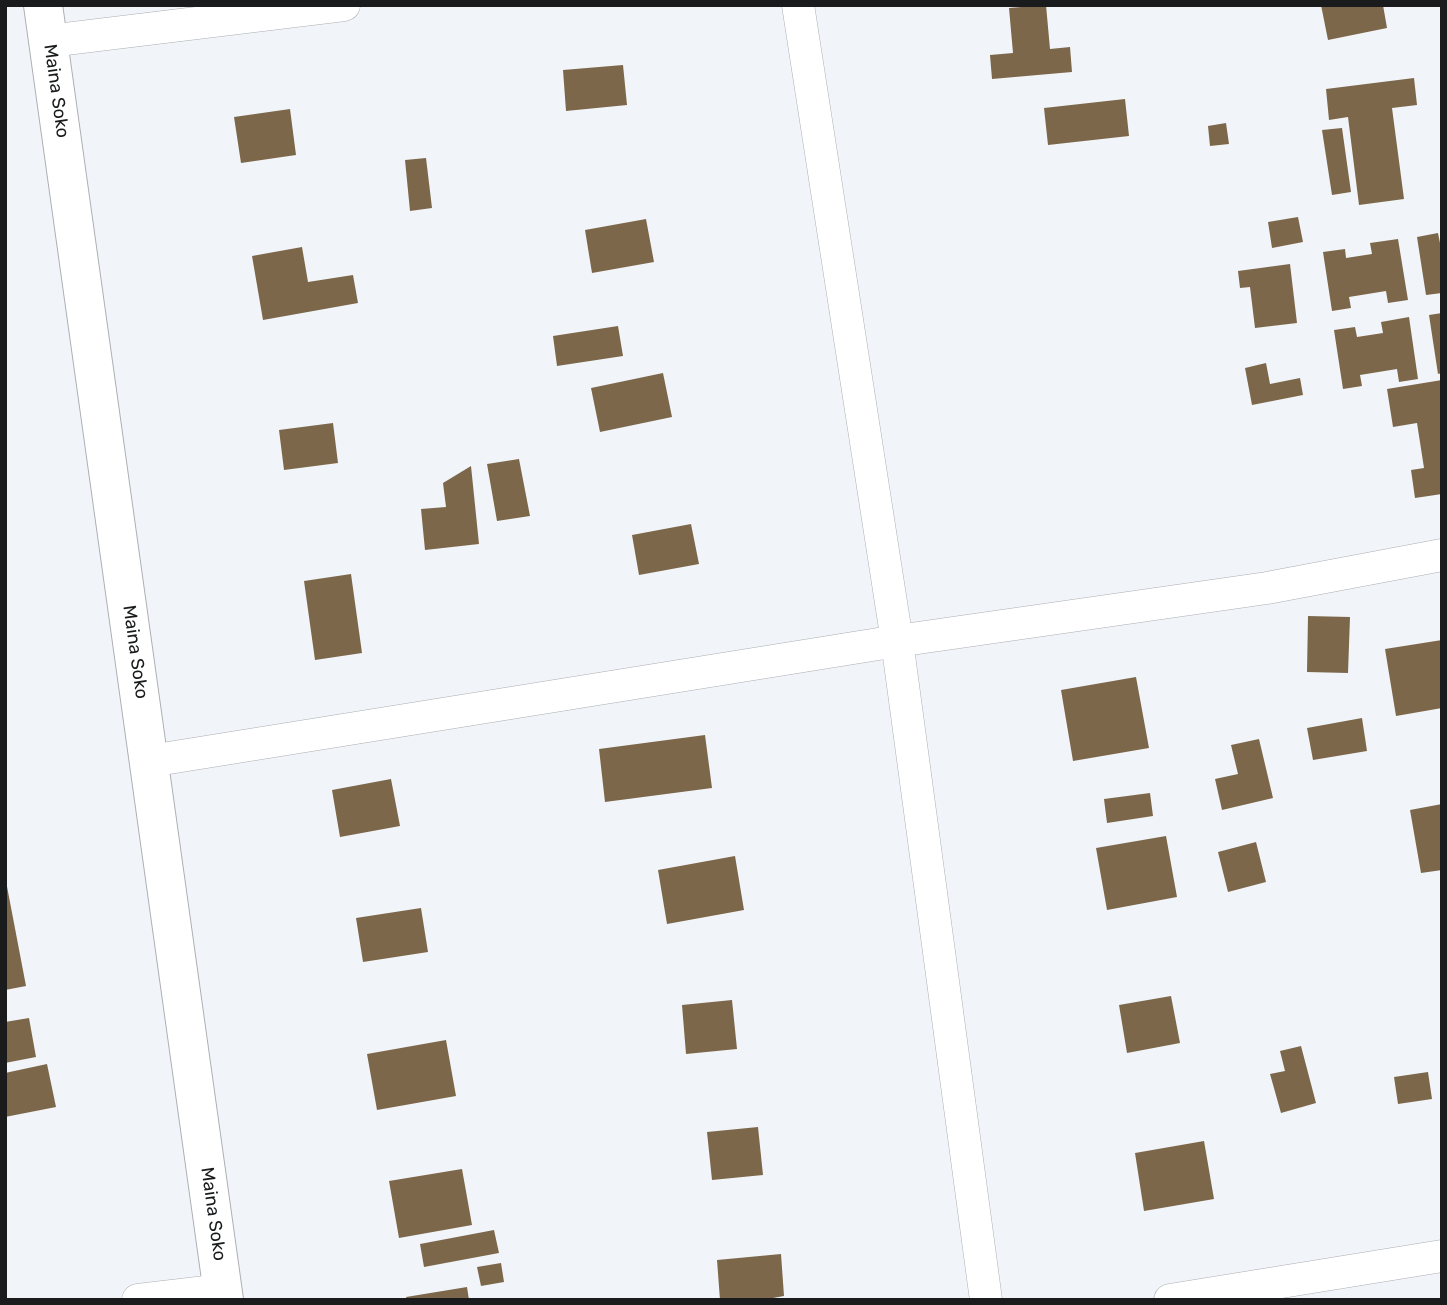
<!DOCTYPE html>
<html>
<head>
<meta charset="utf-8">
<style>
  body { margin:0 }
  #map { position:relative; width:1447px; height:1305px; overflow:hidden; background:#f1f5f9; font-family:Rubik,sans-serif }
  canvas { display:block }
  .frame { position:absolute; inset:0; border:7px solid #191b1c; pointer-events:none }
</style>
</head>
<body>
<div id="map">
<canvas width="1447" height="1305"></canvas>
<div class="frame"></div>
</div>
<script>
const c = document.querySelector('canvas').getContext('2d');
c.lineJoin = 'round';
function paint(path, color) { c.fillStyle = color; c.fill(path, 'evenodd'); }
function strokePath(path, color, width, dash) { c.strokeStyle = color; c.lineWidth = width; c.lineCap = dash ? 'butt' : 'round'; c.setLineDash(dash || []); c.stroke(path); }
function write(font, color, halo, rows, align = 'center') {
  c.font = font + ' Rubik,sans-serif'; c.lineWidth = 5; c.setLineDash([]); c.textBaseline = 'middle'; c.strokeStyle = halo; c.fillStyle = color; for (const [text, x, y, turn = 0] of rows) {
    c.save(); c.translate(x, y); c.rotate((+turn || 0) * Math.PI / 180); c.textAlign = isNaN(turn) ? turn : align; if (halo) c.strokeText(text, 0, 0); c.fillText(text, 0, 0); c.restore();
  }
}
const building = new Path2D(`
  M1046,5L1050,49L1070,47L1072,72L992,79L990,55L1013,53L1009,8Z
  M1321,5H1383L1387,28L1328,40Z
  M623,65L627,105L566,111L563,70Z
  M1414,78L1417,105L1392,108L1404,199L1359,205L1348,117L1329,120L1326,89Z
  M1125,99L1129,136L1048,145L1044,108Z
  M290,109L296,155L241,163L234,117Z
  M1226,123L1229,144L1210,146L1208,126Z
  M1342,128L1351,192L1332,195L1322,130Z
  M426,158L432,208L410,211L405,160Z
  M1298,217L1303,242L1272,248L1268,222Z
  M646,219L654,262L592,273L585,230Z
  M1438,233L1440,243H1442V293L1426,295L1417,237Z
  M1398,239L1408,300L1388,303L1386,291L1349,297L1351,308L1332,311L1323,252L1345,249L1346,258L1372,254L1370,243Z
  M302,247L308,282L353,275L358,303L263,320L252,256Z
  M1290,264L1297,323L1255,328L1250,287L1240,288L1238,271Z
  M1442,313V373L1438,374L1429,315Z
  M1409,317L1418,379L1399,382L1397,369L1360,375L1362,386L1343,389L1334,330L1355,327L1357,337L1383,333L1381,322Z
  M618,326L623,356L557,366L553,336Z
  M1266,363L1270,384L1300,378L1303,395L1252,405L1245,368Z
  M663,373L672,417L600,432L591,388Z
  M1442,380V494L1415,498L1411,470L1424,468L1417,423L1393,427L1387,389Z
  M333,423L338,463L284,470L279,430Z
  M519,459L530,516L497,521L487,464Z
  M471,466L479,544L425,550L421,509L446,507L443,483Z
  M691,524L699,564L639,575L632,535Z
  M351,574L362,653L315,660L304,581Z
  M1308,616L1350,617L1348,673L1307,672Z
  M1442,640V708L1396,716L1385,649Z
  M1136,677L1149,748L1073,761L1061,690Z
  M1362,718L1367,751L1313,760L1307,728Z
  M705,735L712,788L605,802L599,749Z
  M1259,739L1273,798L1222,810L1215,779L1238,774L1231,745Z
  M391,779L400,826L340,837L332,790Z
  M1150,793L1153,816L1107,823L1104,799Z
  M1442,804V870L1421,873L1410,810Z
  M1166,836L1177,897L1107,910L1096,848Z
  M1256,842L1266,882L1228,892L1218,852Z
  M735,856L744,910L667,924L658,870Z
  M5,876L26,986L5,990Z
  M421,908L428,952L363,962L356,918Z
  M1171,996L1180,1043L1127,1053L1119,1005Z
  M732,1000L737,1049L686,1054L682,1005Z
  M29,1018L36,1057L5,1063V1022Z
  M446,1040L456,1096L377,1110L367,1054Z
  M1301,1046L1316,1103L1281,1113L1270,1074L1285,1071L1280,1051Z
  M47,1064L56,1107L5,1117V1073Z
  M1428,1072L1432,1099L1398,1104L1394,1077Z
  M758,1127L763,1175L712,1180L707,1132Z
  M1204,1141L1214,1199L1144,1211L1135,1153Z
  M462,1169L472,1225L399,1238L389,1181Z
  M494,1230L499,1253L424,1267L420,1244Z
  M781,1254L784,1296L762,1300H720L717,1260Z
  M501,1263L504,1282L481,1286L477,1267Z
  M467,1287L469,1300H407L406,1297Z`);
const minor = new Path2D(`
  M798,5L897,641L986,1300
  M49,41L344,5
  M150,761L897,641L1267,588L1442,555
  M138,1300L223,1290
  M1170,1300L1442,1256`);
const tertiary = new Path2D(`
  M43,5L224,1300`);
const streetNames = [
  ["Maina Soko",56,91,82],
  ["Maina Soko",135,652,82],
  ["Maina Soko",213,1214,82]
];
paint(building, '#7d674a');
strokePath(minor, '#abaeb2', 33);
strokePath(tertiary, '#abaeb2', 40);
strokePath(minor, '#fff', 32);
strokePath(tertiary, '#fff', 38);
write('18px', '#191b1c', '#fff', streetNames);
</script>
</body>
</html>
